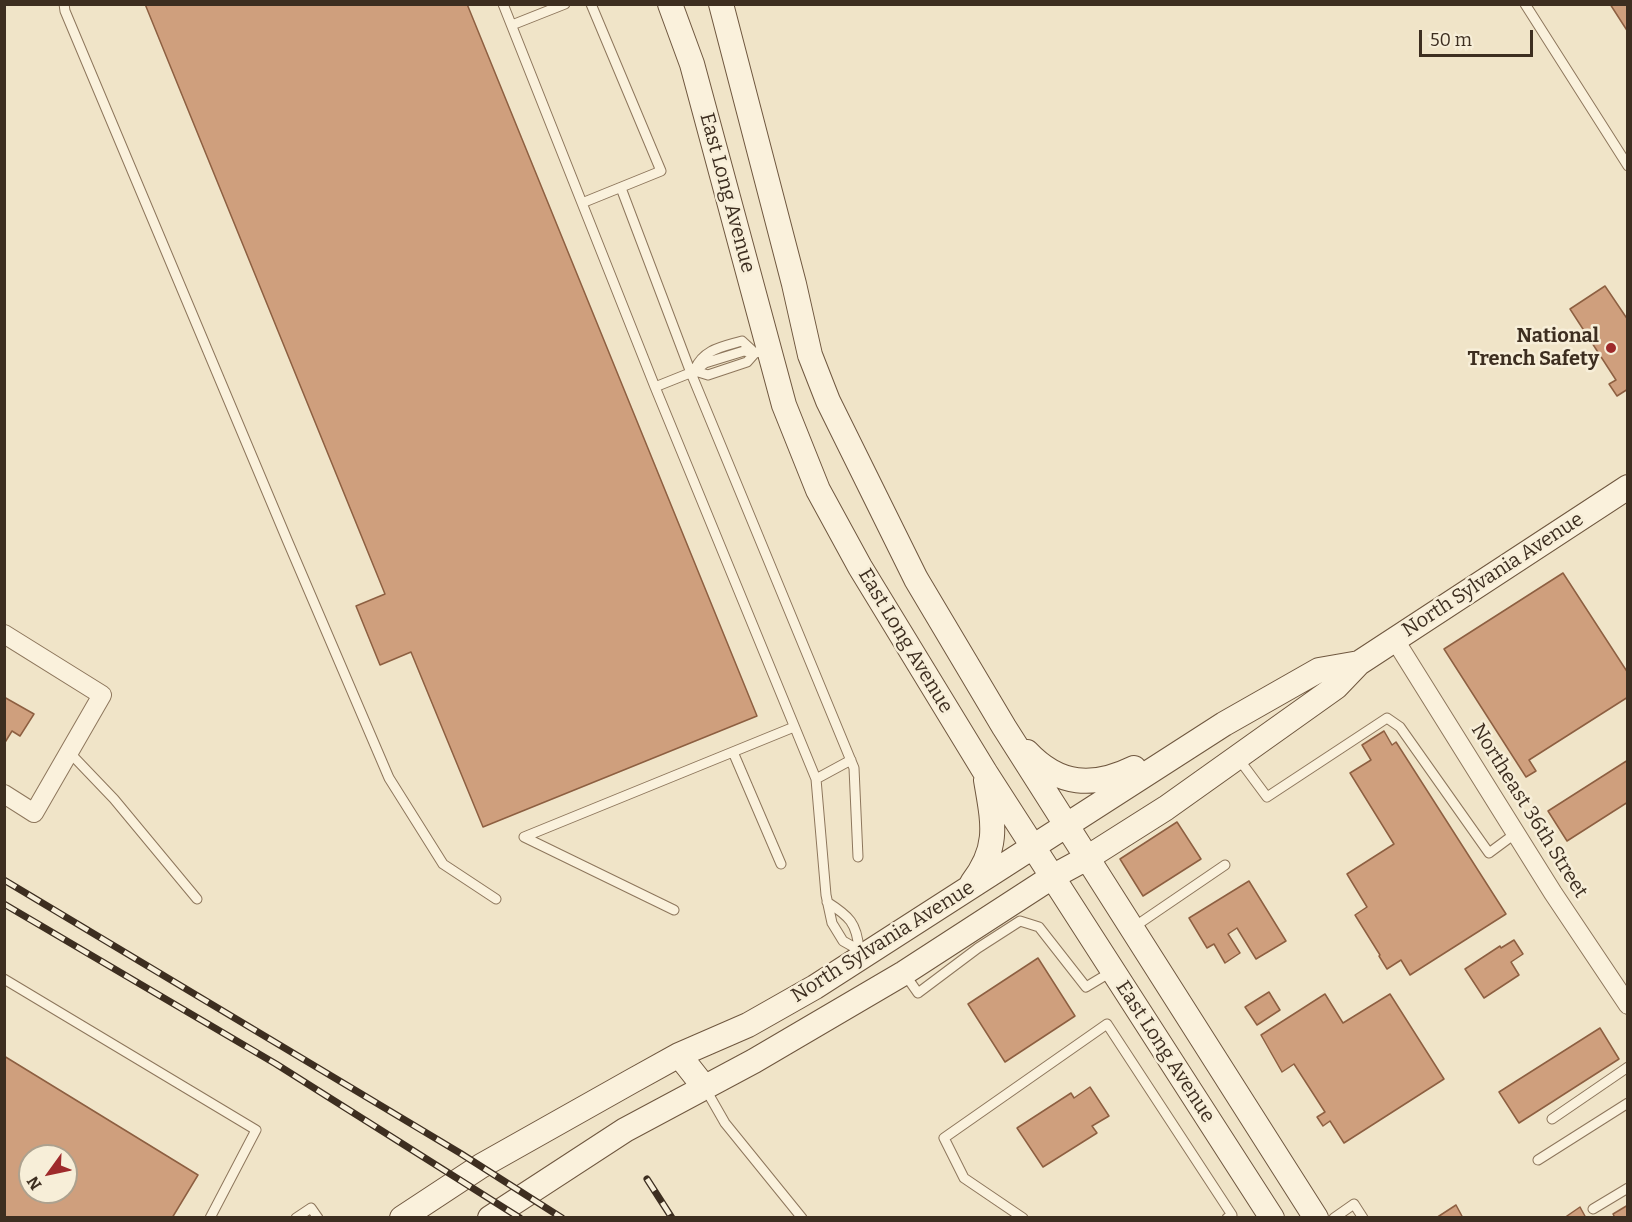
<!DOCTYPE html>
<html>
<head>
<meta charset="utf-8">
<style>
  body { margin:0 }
  #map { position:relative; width:1632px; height:1222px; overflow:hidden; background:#f0e4c8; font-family:Bitter,serif }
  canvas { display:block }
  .frame { position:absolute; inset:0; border:6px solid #3d2e20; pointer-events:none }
  .north { position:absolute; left:18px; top:1144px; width:60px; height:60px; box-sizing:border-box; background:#f7eed8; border:2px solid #ada18e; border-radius:50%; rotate:237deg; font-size:16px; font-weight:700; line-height:24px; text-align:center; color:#3d2e20 }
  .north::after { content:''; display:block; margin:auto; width:21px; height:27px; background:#9e2a2b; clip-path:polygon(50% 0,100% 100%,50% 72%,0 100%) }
  .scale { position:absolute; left:1419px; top:30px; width:114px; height:27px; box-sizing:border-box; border:3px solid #3d2e20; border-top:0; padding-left:8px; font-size:18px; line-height:21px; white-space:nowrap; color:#3d2e20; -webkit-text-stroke:4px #f7eed8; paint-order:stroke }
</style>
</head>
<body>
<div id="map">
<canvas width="1632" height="1222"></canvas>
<div class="frame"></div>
<div class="north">N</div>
<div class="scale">50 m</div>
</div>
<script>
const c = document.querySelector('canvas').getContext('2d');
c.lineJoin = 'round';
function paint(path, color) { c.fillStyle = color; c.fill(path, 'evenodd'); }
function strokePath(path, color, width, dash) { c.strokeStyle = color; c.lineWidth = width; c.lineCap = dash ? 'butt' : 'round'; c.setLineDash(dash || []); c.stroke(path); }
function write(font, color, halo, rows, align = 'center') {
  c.font = font + ' Bitter,serif'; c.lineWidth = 5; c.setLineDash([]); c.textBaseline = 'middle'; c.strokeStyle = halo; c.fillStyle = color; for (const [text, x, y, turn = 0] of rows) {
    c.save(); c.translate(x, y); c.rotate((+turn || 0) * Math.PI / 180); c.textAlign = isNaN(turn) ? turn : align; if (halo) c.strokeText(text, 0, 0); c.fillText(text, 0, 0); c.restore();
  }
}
const building = new Path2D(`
  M145,4H467L757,716L483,827L411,652L380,665L356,606L385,594Z
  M1610,4H1628V32Z
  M1605,286L1628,320V389L1617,396L1609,384L1616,380L1570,309Z
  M1563,573L1628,673V697L1529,760L1536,771L1526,777L1444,649Z
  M4,697L34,714L20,736L12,731L4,744Z
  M1384,731L1392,745L1396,742L1506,914L1410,975L1401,960L1387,969L1379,956L1380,955L1355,915L1367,907L1347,874L1394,844L1350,773L1371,760L1362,745Z
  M1628,760V802L1567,841L1548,811Z
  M1177,822L1201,859L1143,896L1120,859Z
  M1249,881L1286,941L1256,959L1237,928L1228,934L1240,953L1225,963L1214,944L1207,948L1189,918Z
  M1514,940L1523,954L1511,962L1519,975L1484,998L1465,969L1500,946L1501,948Z
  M1038,958L1075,1016L1005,1062L968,1004Z
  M1269,992L1280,1010L1257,1025L1245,1007Z
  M1325,994L1343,1023L1390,994L1444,1079L1344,1143L1330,1121L1323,1126L1317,1117L1325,1112L1294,1064L1282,1072L1261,1035Z
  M1600,1028L1619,1059L1519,1123L1499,1092Z
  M4,1056L198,1175L172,1218H4ZM30,1156H66V1192H30Z
  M1090,1087L1109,1116L1092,1126L1097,1133L1043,1167L1017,1128L1071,1093L1074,1098Z
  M1456,1205L1463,1218H1436Z
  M1628,1205V1218H1615L1613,1214Z
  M1580,1207L1586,1218H1564Z`);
const service = new Path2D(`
  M64,4L65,11L288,542L389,778L443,864L496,899
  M503,4L655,387L695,371L705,363L744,351L755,353L769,350
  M1525,4L1628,166
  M512,25L565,4
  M621,188L691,373L854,768L858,857
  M582,203L661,171L591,4
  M695,369C704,349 722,347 742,341L755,353
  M695,371L708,375L747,362L755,353
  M655,387L816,779L826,895L832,923L843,941L859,950L861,955
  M733,752L781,864
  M70,753L114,799L197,899
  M1238,758L1267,797L1387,718L1400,727L1489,853L1516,833
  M816,779L851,760
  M827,902C849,916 857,923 859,950
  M674,910L524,837L794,727
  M1134,927L1225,865
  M904,973L918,993L978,948L1020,921L1039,927L1086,987L1111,972
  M4,979L256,1130L210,1218
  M705,1088L725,1123L802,1218
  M1552,1119L1628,1067
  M1538,1160L1628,1103
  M1593,1209L1628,1188
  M296,1218L311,1208L318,1218
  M1023,1218L964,1178L944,1138L1107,1024L1232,1215L1227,1218
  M1334,1218L1354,1204L1363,1218`);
const minor = new Path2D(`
  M4,634L102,695L34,813L4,794
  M1395,640L1553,893L1628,1005`);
const secondary = new Path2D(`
  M670,4L692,64L784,405L818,490L860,567L985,772L1272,1218
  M721,4L794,284L810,355L828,401L916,579L1004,727L1316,1218
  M1027,752C1059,786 1093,788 1134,768
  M972,883C1000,847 993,822 986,780
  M679,1055L705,1088
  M402,1218L481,1166L632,1081L679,1055L748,1025L815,987L1224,724L1319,670L1359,663
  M490,1218L625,1130L754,1061L904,973L1052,877L1087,858L1166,808L1336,687L1359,663L1628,487`);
const rail = new Path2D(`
  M4,880L460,1153L562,1218
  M4,904L276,1064L520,1218
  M647,1179L672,1218`);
const markers = [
  [1611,348,6,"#9e2a2b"]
];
const streetNames = [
  ["East Long Avenue",727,193,75],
  ["North Sylvania Avenue",1493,575,-33],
  ["East Long Avenue",905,641,59],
  ["Northeast 36th Street",1529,811,58],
  ["North Sylvania Avenue",883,942,-32],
  ["East Long Avenue",1165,1052,57]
];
const poiNames = [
  ["National",1599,336],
  ["Trench Safety",1599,359]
];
paint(building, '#cf9f7d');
strokePath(building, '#8d5f41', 1.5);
strokePath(service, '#8d765c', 11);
strokePath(minor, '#8d765c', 20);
strokePath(secondary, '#6f573f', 26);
strokePath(service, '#faf1dc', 9);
strokePath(minor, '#faf1dc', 18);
strokePath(secondary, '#faf1dc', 24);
strokePath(rail, '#3d2e20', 7);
strokePath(rail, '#f7eed8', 4.5, [14]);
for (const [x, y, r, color] of markers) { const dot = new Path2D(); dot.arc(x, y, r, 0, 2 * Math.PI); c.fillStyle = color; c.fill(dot); strokePath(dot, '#f7eed8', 2); }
write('20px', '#3d2e20', '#f7eed8', streetNames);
write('bold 20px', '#3d2e20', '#f7eed8', poiNames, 'right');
</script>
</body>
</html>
